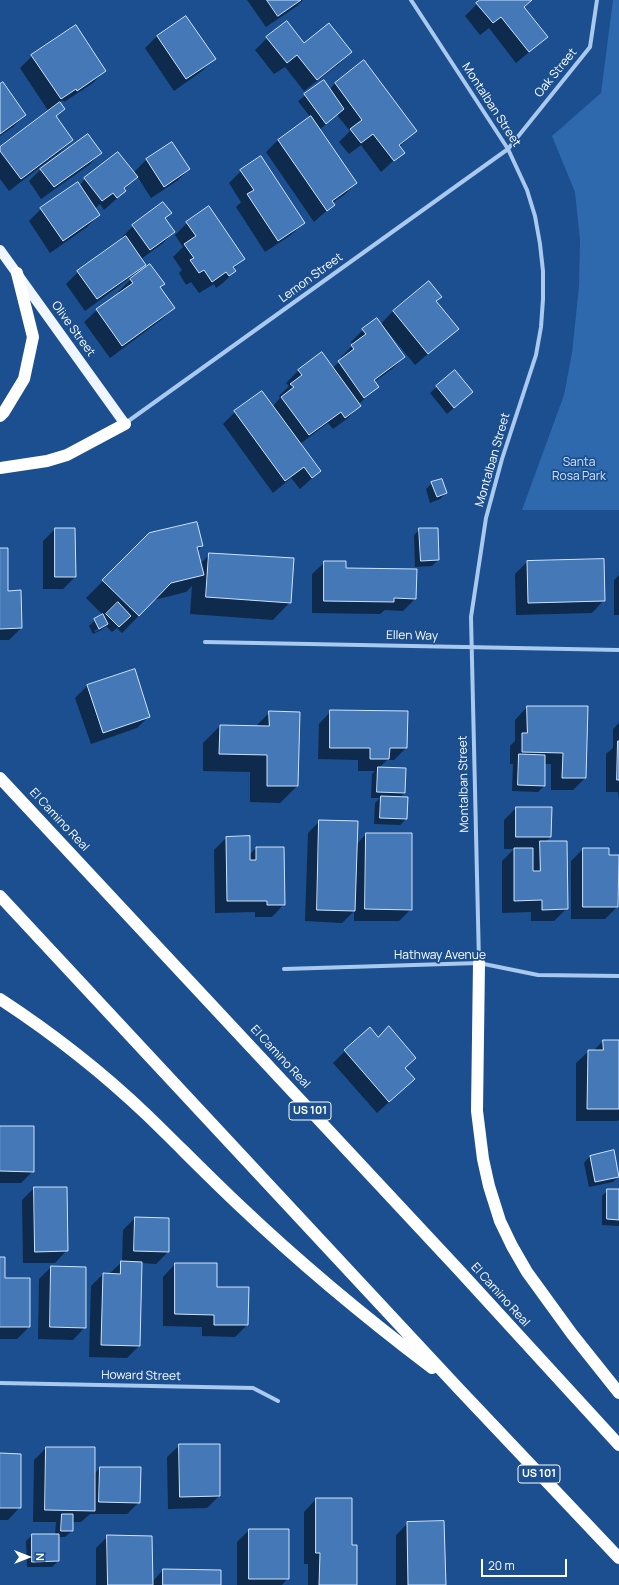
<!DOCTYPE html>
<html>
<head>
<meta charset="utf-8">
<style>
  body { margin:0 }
  #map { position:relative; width:619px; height:1585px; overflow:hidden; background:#1b4f8f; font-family:Manrope,sans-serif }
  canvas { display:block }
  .north { position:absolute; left:8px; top:1537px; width:40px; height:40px; -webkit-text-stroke:3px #1b4f8f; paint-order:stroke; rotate:90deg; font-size:11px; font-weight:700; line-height:16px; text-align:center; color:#fff }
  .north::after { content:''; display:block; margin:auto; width:14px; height:18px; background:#fff; clip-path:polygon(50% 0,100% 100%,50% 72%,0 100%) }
  .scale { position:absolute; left:481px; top:1559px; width:86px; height:18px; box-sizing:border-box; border:2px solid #fff; border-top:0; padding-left:5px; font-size:12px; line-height:14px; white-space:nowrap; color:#fff; -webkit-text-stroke:3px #1b4f8f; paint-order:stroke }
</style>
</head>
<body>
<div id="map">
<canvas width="619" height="1585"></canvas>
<div class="north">N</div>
<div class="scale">20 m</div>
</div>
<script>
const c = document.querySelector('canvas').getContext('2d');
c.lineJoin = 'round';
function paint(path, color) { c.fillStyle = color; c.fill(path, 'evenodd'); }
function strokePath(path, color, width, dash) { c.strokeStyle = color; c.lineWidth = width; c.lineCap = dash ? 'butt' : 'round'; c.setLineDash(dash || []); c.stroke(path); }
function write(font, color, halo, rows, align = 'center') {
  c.font = font + ' Manrope,sans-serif'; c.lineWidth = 3.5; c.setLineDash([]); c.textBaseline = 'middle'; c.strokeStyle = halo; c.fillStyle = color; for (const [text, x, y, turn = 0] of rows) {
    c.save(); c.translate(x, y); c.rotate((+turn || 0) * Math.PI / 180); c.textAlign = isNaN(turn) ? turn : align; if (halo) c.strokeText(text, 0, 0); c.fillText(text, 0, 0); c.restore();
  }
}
const green = new Path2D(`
  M613,0H619V510H522L564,395L572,353L579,286L580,240L575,192L552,136L601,93Z`);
const shadow = new Path2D(`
  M247,0H303L297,6L266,27Z
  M481,0H532L524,8L547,37L516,63L489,28L480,35L465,16Z
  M157,36L214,59L202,71L174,91L145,48Z
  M267,38L304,44L351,52L338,65L304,91L285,67L274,74L255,50Z
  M32,56L105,70L93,83L64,102L63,100L59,103L64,109L55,117L72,140L60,152L9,191L0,179V149L49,112L20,68Z
  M324,81L330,89L335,83L416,131L399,147L403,152L381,172L361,145L349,154L339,142L350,131L337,115L319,130L356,183L344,195L332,203L333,205L314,222L266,152L278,140L311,118L298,101Z
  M0,85L25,115L13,127L0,136Z
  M172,143L189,169L177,181L151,198L137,176L124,190L125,191L104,210L100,204L95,209L99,215L87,227L50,253L29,221L41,209L79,186L85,179L133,173L146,160Z
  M101,152L89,165L41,199L29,181L41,169Z
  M241,171L303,223L291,235L265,252L236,207L241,202L229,183Z
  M170,213L165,218L174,232L162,244L141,259L144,265L132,277L164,284L159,288L174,308L161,320L110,358L84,322L97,310L120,294L118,292L131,279L130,278L85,311L66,284L78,272L122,240L121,238L133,226Z
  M187,223L244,259L233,269L235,271L223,283L216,288L214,284L199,293L191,282L186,285L179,273L182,270L173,257L183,247L175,235Z
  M429,283L440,297L435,302L457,329L415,365L383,326L382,327L404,357L392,369L374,382L377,387L359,404L360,405L348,418L333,429L328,423L300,444L320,471L300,489L291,478L273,493L223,424L235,412L273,406L280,398L279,396L289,386L286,383L298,371L333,368L341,360L340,358L353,345L351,342L363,330L380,325L393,311Z
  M455,371L472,392L447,414L430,393Z
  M432,483L446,493L440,499L430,503L426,489Z
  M55,529L75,577L63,589H43V541Z
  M420,529H437L438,560L432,566L415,567L414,535Z
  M150,534L202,546L197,551L200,564L210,554L290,602L273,620L190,614L192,586L186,592L154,600L122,633L117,628L112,632L106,626L101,630L93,634L89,626L95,620L103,615L86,598ZM101,627V629L95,632L94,631Z
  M0,549L7,592L21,628L9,640H0Z
  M325,562L345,569L416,598L403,611L385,610L380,614L312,613V574Z
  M527,562L604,600L592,613L516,615L515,574Z
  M619,575V615H614V580Z
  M87,686L149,716L137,728L91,744L75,698Z
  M527,707L585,778L573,790H551V764H544V786L538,792L512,791L513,764H510V746L515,741V720Z
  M331,711L406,748L394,760H387L379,768L405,793L399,798L406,819L400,825L374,824L375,803L380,798H371L372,774L375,771H358V760L318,759L319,724Z
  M270,712L297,786L280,803L250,802V772L203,771V743L220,726L255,727Z
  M619,723V800L618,792H606V754L613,748V729Z
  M516,808H551L550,837L546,842L567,908L554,921H531V912L502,913V861L514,849H504V820Z
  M320,821L356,845L366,834L411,909L399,921H354V911L342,923L305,921L308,833Z
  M226,838L249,855L256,848L284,904L272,917H255V912L215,913L214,850Z
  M583,849L608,856H619V905L605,919H571V861Z
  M603,1041H619V1120L617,1121H576V1063L589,1051H593Z
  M345,1051L404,1068L414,1079L377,1113L333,1063Z
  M0,1127L33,1171L21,1183H0Z
  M590,1156L619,1176L613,1182L589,1187L584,1163Z
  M34,1188L67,1250L55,1263H23L22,1200Z
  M608,1190H619V1226L602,1225V1196Z
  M135,1218L168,1252L156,1264L141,1263L139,1346L127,1358L89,1357L91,1286L103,1274H109L122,1262L123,1230Z
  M0,1258L4,1279L29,1327L17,1339H0Z
  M175,1264L216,1288L247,1325L235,1337L202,1336V1327L163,1326V1277Z
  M51,1267L85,1327L73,1340L38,1339L39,1279Z
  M180,1445L219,1496L207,1508L168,1509L167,1457Z
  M46,1448L94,1474L100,1468L139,1502L127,1514H90L81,1522H72V1531L65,1537H58V1561L52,1567H27L26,1541L32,1535H55L56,1522H33L34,1460Z
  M0,1454L20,1507L8,1520H0Z
  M316,1499L351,1546L356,1585H308V1564H304V1512Z
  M408,1523L445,1585H396V1535Z
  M249,1530H288V1578L282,1585H237V1542Z
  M108,1536L152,1582L163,1570L220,1585H96V1548Z`);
const building = new Path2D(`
  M267,0H301L278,16Z
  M480,0H532L524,7L548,37L529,52L501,17L493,23L476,3Z
  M186,16L216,59L186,79L157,36Z
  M287,21L304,43L329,23L352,52L317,80L297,55L287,63L266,37Z
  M76,25L106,71L77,91L76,89L61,99L31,55Z
  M364,60L417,131L399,145L405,153L394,161L373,134L361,143L350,129L362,120L335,83Z
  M324,80L344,109L326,124L304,94Z
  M3,82L26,115L0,134V84Z
  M60,102L65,109L56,116L73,140L21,179L0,151V147Z
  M311,116L357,183L332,201L335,205L327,211L278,140Z
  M88,134L102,153L54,187L40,169Z
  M172,142L190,169L164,187L146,159Z
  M118,152L138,177L124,188L126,191L117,198L113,193L102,201L84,178Z
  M261,156L305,223L278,241L247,194L254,190L240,170Z
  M78,182L100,215L63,241L40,208Z
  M163,202L172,213L165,218L175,232L150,250L132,225Z
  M209,206L245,259L233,267L236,271L229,276L226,272L212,282L204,270L199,273L190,260L194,258L184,244L196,236L186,222Z
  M126,236L146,265L97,299L77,271Z
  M150,264L165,284L160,287L175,308L122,346L96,309L133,283L130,279Z
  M429,281L442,297L436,301L459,329L428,354L393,311Z
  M377,318L405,357L374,380L379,387L364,398L338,361L354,349L351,345L366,334L362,329Z
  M322,352L361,406L345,418L341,412L309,435L281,397L294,387L290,384L302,375L298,370Z
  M455,370L473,392L454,408L436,386Z
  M262,391L321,471L312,478L304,467L285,481L234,411Z
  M442,479L447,493L437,497L431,482Z
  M197,522L203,546L197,547L204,575L171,583L139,616L102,580L149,533Z
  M55,528H75L76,577H55Z
  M419,528H438L439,560L421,561Z
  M0,548H8V591L21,590L22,628L0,629Z
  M209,553L294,558L291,603L206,597Z
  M604,559L605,601L528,603L527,561Z
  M324,561H346V568L417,569L416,599L394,598V602L324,601Z
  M118,602L131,616L119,627L106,614Z
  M103,614L108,624L99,629L94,619Z
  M135,669L150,717L103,733L87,685Z
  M527,706H588L586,778H562L563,753L522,752V733H527Z
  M330,710L408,711L407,748H390L389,759H370V748H330Z
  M269,711L300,712L298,786H267V755L219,754L220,725L269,726Z
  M618,741H619V780H617Z
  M519,754L545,755V786L518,785Z
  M378,767L406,768L405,793L377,792Z
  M381,796L408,797L407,819L380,818Z
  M516,807H552L551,837H516Z
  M319,820L358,821L355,911L317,910Z
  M366,833H412V910L365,909Z
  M250,836V860H256V847H284L285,905H267V901H227L226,837Z
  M540,841H567L568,909L542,910V900L514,901V848H533V871H540Z
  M583,848H609V855H619L618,907H583Z
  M389,1026L416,1058L405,1068L415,1079L389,1102L344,1050L370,1027L378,1037Z
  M603,1040H619V1109H587L588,1050H603Z
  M0,1126H34V1172L0,1171Z
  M614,1150L619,1177L595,1182L590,1156Z
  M34,1187H67L68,1251L35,1252Z
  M607,1189H619V1220L607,1219Z
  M135,1217L169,1218V1252L134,1251Z
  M0,1257H5V1278H30V1327H0Z
  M121,1261L142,1262L140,1346L101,1345L103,1273L120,1274Z
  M175,1263H217V1287H249L248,1325H214V1315L175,1314Z
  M51,1266L86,1267V1328L50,1327Z
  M179,1444H220V1496L180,1497Z
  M46,1447H95V1511L45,1510Z
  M0,1453L21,1454V1508H0Z
  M100,1467H141L140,1503L99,1502Z
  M316,1498H352V1545H357V1585H319L320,1553H316Z
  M62,1514H73V1531H61Z
  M444,1521L446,1585H408L407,1522Z
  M249,1529H289V1579H249Z
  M32,1534H59V1561L32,1562Z
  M107,1535L152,1536L153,1585H108Z
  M163,1569L221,1570V1585H163Z`);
const street = new Path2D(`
  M411,0L508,149L527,190L535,216L540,244L543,271V299L541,327L536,355L502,459L486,518L471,617L479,962
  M127,422L508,149L590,47L597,0
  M205,642L619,650
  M284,969L479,963L538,975L619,976
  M0,1383L253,1388L278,1401`);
const primary = new Path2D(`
  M0,250L125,424`);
const highway = new Path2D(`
  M0,416L4,412L24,379L33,337L17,273
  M0,468L47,461L67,455L125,424
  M0,778L458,1269L619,1445
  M0,896L459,1389L619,1558
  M479,963L477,1111L483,1159L489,1186L500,1221L512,1246L527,1272L572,1334L619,1393
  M0,999C52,1033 102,1072 147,1115C178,1145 208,1176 240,1206C301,1264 365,1317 432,1368`);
const shields = [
  [310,1111,42],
  [539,1474,42]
];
const shieldNames = [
  ["US 101",310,1111],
  ["US 101",539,1474]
];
const streetNames = [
  ["Oak Street",556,73,-51],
  ["Montalban Street",491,105,57],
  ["Lemon Street",311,278,-36],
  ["Olive Street",73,329,54],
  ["Montalban Street",493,460,-74],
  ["Ellen Way",412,636,1],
  ["Montalban Street",464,784,-91],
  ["El Camino Real",59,820,47],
  ["Hathway Avenue",440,956],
  ["El Camino Real",280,1057,47],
  ["El Camino Real",500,1295,48],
  ["Howard Street",141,1376,1]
];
const parkNames = [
  ["Santa",579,463],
  ["Rosa Park",579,477]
];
paint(green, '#2e69ad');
paint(shadow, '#0007');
paint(building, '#4478b7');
strokePath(building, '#cfe3fa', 1);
strokePath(street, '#a9c9ee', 4);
strokePath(primary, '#f0f6ff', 10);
strokePath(highway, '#fff', 12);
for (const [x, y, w] of shields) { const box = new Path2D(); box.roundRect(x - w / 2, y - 9, w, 18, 3); c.fillStyle = '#1b4f8f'; c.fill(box); strokePath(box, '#fff', 1); }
write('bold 11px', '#fff', null, shieldNames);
write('12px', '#fff', '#1b4f8f', streetNames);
write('12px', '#cfe3fa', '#1b4f8f', parkNames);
</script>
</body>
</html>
